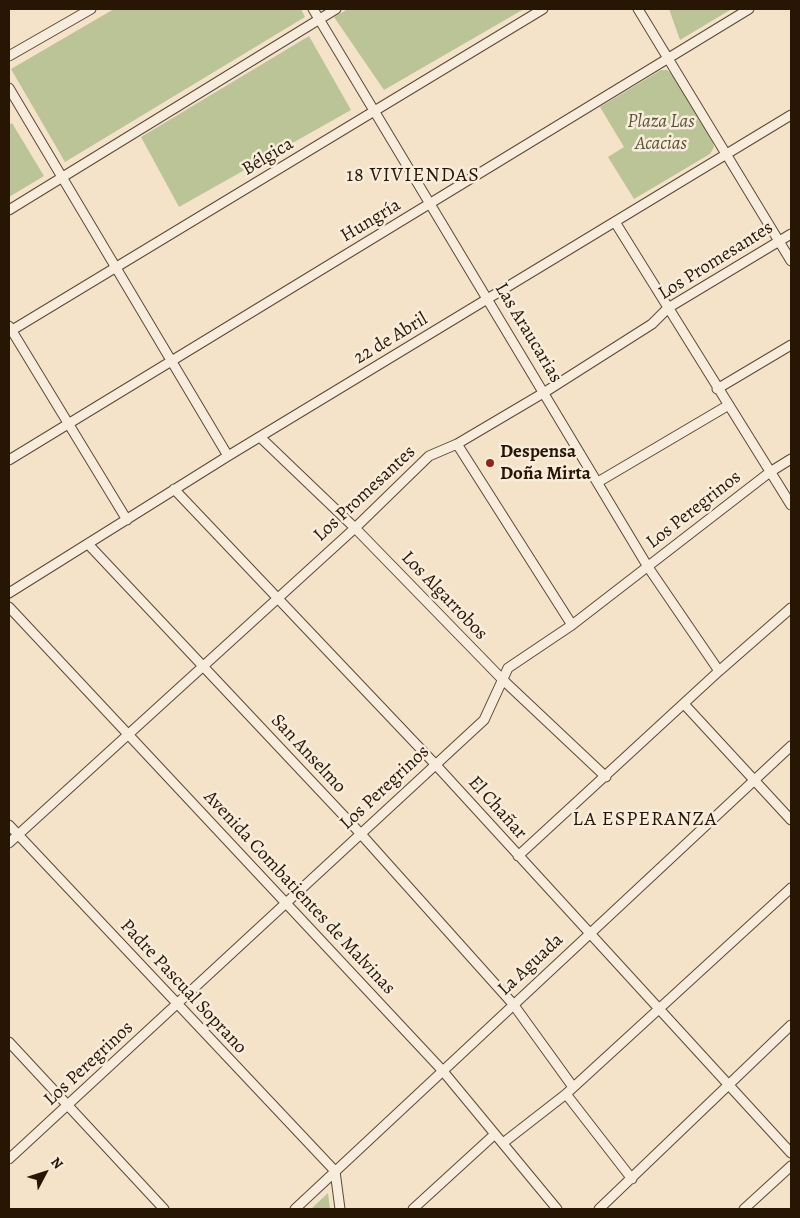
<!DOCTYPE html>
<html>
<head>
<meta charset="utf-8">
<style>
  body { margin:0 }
  #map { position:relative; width:800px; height:1218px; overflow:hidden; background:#f4e3c9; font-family:Alegreya,serif }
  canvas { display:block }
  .frame { position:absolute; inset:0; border:10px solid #281605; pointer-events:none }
  .north { position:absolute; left:20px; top:1148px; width:50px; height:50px; -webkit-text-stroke:4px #f8eddc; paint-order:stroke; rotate:50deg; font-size:14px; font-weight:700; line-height:20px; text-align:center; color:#281605 }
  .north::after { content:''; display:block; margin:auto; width:18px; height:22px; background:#281605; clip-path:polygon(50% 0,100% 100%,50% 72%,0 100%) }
</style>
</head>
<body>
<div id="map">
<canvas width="800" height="1218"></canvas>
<div class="frame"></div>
<div class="north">N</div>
</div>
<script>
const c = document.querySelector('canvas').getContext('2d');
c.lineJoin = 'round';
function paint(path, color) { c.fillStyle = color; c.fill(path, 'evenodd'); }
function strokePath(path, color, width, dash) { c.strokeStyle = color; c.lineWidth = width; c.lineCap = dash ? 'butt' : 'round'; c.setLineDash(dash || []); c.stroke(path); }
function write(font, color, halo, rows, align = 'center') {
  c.font = font + ' Alegreya,serif'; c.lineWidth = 5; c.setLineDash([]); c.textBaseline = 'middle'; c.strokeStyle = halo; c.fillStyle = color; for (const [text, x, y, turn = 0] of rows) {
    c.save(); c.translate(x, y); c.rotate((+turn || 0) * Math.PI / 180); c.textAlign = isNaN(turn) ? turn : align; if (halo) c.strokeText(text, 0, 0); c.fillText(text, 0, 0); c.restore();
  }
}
const green = new Path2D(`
  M114,9H301L305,17L65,162L11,69Z
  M348,9H524L384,90L334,17Z
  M669,9H730V10L680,40Z
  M309,36L351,110L179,207L141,137Z
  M661,70H667L672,74L712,141L714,147L710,154L634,199L608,157L624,147L600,107Z
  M12,123L44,176L9,197V125Z
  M328,1193L330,1209H311Z`);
const minor = new Path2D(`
  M313,9L648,567L719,671
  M638,9L791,261
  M9,56L91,9
  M9,88L228,456
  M9,210L336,9
  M615,222L791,505
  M9,326L127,520
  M9,332L543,9
  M717,389L791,345
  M260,437L355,528L502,679L606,777
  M457,444L572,625
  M9,460L749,9
  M598,482L727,406
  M174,489L435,764L791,1153
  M88,544L360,833L513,1004L573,1087
  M9,593L228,456L791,115
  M9,607L442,1070L557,1209
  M684,704L791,820
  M9,825L335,1171L340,1209
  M9,843L355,528L429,456L457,444L545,392L652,324L668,308L791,234
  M518,856L719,671L791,608
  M9,1042L164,1209
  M566,1094L632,1179
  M503,1143L566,1094L791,888
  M9,1159L484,720L508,668L572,625L770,472L791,459
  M295,1209L791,746
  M413,1209L495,1134
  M599,1209L791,1025
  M744,1209L791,1166`);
const markers = [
  [490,463,5,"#8f2418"]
];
const parkNames = [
  ["Plaza Las",661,122],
  ["Acacias",661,144]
];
const streetNames = [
  ["Bélgica",268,157,-31],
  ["Hungría",371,221,-31],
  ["Los Promesantes",716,261,-32],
  ["Las Araucarias",528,333,59],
  ["22 de Abril",391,339,-31],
  ["Los Promesantes",365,494,-43],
  ["Los Peregrinos",694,510,-38],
  ["Los Algarrobos",444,596,46],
  ["San Anselmo",308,754,47],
  ["Los Peregrinos",385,788,-43],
  ["El Chañar",497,808,48],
  ["Avenida Combatientes de Malvinas",299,893,47],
  ["La Aguada",531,965,-43],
  ["Padre Pascual Soprano",183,987,47],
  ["Los Peregrinos",89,1064,-43]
];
const poiNames = [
  ["Despensa",500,452],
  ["Doña Mirta",500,474]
];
const neighbourhoodNames = [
  ["18 VIVIENDAS",413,176],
  ["LA ESPERANZA",645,820]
];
paint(green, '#bbc496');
strokePath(minor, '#5b4936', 11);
strokePath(minor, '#f8eddc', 9);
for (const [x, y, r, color] of markers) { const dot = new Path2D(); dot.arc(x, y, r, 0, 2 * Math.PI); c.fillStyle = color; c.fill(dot); strokePath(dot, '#f8eddc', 2); }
write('italic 19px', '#5b5338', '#f8eddc', parkNames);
write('19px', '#281605', '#f8eddc', streetNames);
write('bold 19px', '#281605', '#f8eddc', poiNames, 'left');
c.letterSpacing = '1px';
write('20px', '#281605', '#f8eddc', neighbourhoodNames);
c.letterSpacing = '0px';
</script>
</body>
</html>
